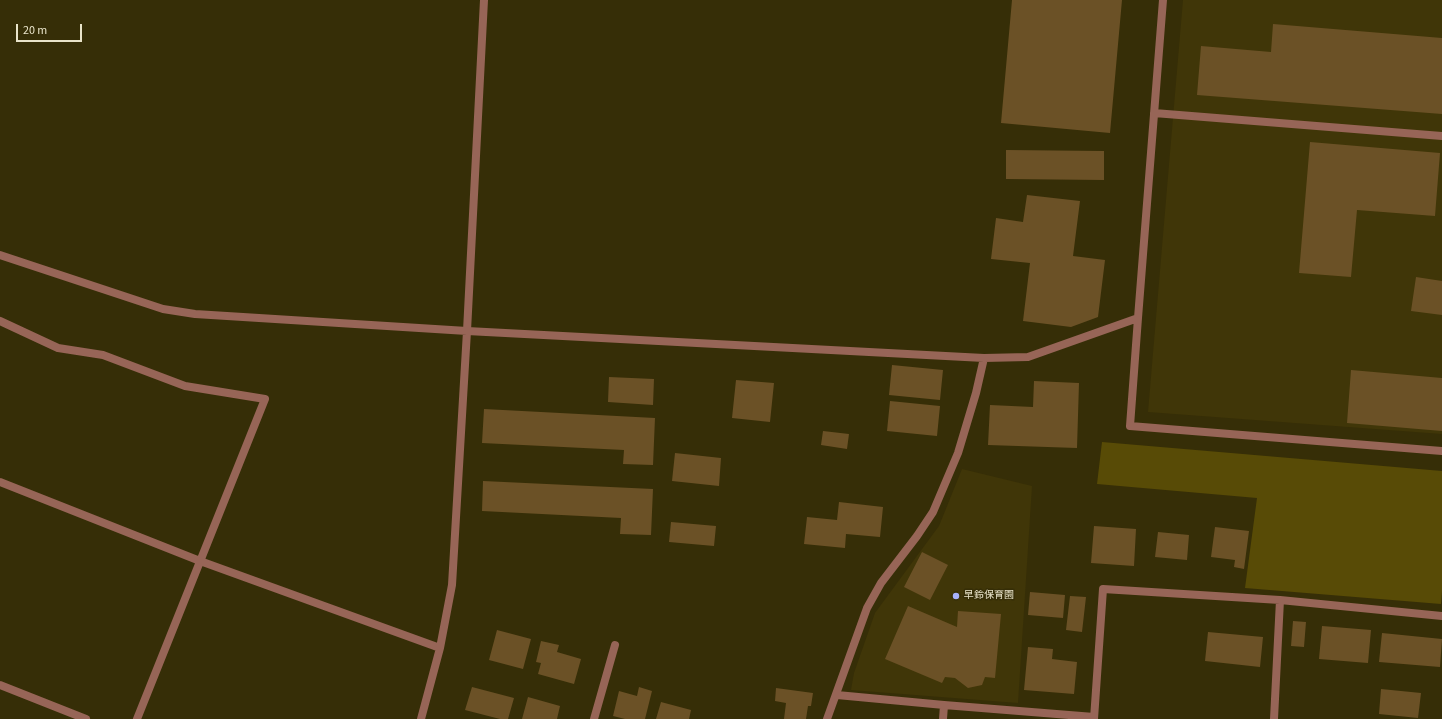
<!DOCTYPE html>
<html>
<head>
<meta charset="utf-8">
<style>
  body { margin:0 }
  #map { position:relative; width:1442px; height:719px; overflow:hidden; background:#362e07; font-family:"Source Sans 3",sans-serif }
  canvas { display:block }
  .scale { position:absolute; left:16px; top:24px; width:66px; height:18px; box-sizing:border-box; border:2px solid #e9e4ca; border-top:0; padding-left:5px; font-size:12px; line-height:14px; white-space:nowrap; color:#e9e4ca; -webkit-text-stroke:3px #362e07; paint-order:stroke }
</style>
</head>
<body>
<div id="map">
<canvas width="1442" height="719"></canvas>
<div class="scale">20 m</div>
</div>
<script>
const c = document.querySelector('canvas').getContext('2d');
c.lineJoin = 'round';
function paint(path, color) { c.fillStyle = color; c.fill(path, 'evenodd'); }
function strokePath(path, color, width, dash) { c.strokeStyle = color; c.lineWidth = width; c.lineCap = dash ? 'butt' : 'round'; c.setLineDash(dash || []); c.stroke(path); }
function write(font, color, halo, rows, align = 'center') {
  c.font = font + ' "Source Sans 3","Noto Sans JP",sans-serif'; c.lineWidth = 3; c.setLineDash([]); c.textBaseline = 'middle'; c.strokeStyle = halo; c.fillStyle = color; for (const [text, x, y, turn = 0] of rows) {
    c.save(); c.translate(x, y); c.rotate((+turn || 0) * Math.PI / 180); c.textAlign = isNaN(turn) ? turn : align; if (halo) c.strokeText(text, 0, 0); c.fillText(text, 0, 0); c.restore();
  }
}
const built = new Path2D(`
  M1183,0H1442V434L1148,412Z
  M962,469L1032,486L1018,703L851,690L854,673L875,613L939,526Z`);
const green = new Path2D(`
  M1102,442L1442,471V591L1441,604L1245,588L1257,498L1097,484Z`);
const building = new Path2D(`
  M1012,0H1122L1110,133L1001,123Z
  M1273,24L1442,38V114L1197,95L1201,46L1271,52Z
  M1310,142L1440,153L1435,216L1357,210L1351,277L1299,273Z
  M1006,150L1104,151V180L1006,179Z
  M1027,195L1080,201L1073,256L1105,260L1098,317L1071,327L1023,321L1030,263L991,259L996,218L1023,222Z
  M1416,277L1442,281V315L1411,311Z
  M892,365L943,370L940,400L889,395Z
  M1351,370L1442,378V431L1347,423Z
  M609,377L654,379L653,405L608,402Z
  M736,380L774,383L770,422L732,418Z
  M1034,381L1079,383L1077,448L988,445L990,405L1033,407Z
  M890,401L940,406L937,436L887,431Z
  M484,409L655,418L653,465L623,464L624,450L482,443Z
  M823,431L849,434L847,449L821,445Z
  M675,453L721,458L719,486L672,481Z
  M483,481L653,489L651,535L620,534L621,518L482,511Z
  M839,502L883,507L880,537L846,534L845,548L804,544L807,517L837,520Z
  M671,522L716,526L714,546L669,542Z
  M1094,526L1136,529L1134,566L1091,563Z
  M1215,527L1249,531L1244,569L1234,567L1235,560L1211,557Z
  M1158,532L1189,535L1187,560L1155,557Z
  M922,552L948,565L930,600L904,587Z
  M1030,592L1065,595L1063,618L1028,615Z
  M1070,596L1086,597L1082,632L1066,630Z
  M908,606L957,627L958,611L1001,614L995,678L985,677L982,685L968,688L955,678L945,677L942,683L885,659Z
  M1293,621L1306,622L1304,647L1291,646Z
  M1322,626L1371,630L1368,663L1319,659Z
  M497,630L531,639L523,669L489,660Z
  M1208,632L1263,637L1260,667L1205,661Z
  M1382,633L1442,639L1440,667L1379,662Z
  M541,641L559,645L557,652L581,659L574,684L538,674L541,663L536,662Z
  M1028,647L1053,649L1052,659L1077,662L1074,694L1024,690Z
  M472,687L514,698L508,719H500L465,710Z
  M639,687L652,691L645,719H625L613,716L619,691L637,696Z
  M776,688L813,693L811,706H808L806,719H784L786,703L775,701Z
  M1381,689L1421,693L1418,718L1379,714Z
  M528,697L560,706L557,719H522Z
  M661,702L691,710L689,719H656Z`);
const minor = new Path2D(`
  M1154,113L1442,136
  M0,255L163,309L195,314L467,331L984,358L1028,357L1138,318L1163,0
  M1138,318L1130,426L1442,451
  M0,321L58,348L103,355L185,386L265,399L137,719
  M0,482L200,561L440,648
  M0,685L86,719
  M837,695L944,705L1094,717
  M421,719L440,648L452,585L467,331L484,0
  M594,719L615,645
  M827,719L867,608L881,583L917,536L933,512L958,453L976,393L984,358
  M943,719L944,705
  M1094,719L1103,589L1280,600L1442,616
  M1274,719L1280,600`);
const markers = [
  [956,596,4,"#a6b1fc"]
];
const poiNames = [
  ["早鈴保育園",964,596]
];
paint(built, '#403608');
paint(green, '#584b06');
paint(building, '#6b5126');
strokePath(minor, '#976557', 8);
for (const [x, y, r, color] of markers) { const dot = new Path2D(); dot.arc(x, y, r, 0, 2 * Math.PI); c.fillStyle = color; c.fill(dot); strokePath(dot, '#362e07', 1.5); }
write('10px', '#e9e4ca', '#362e07', poiNames, 'left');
</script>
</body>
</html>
